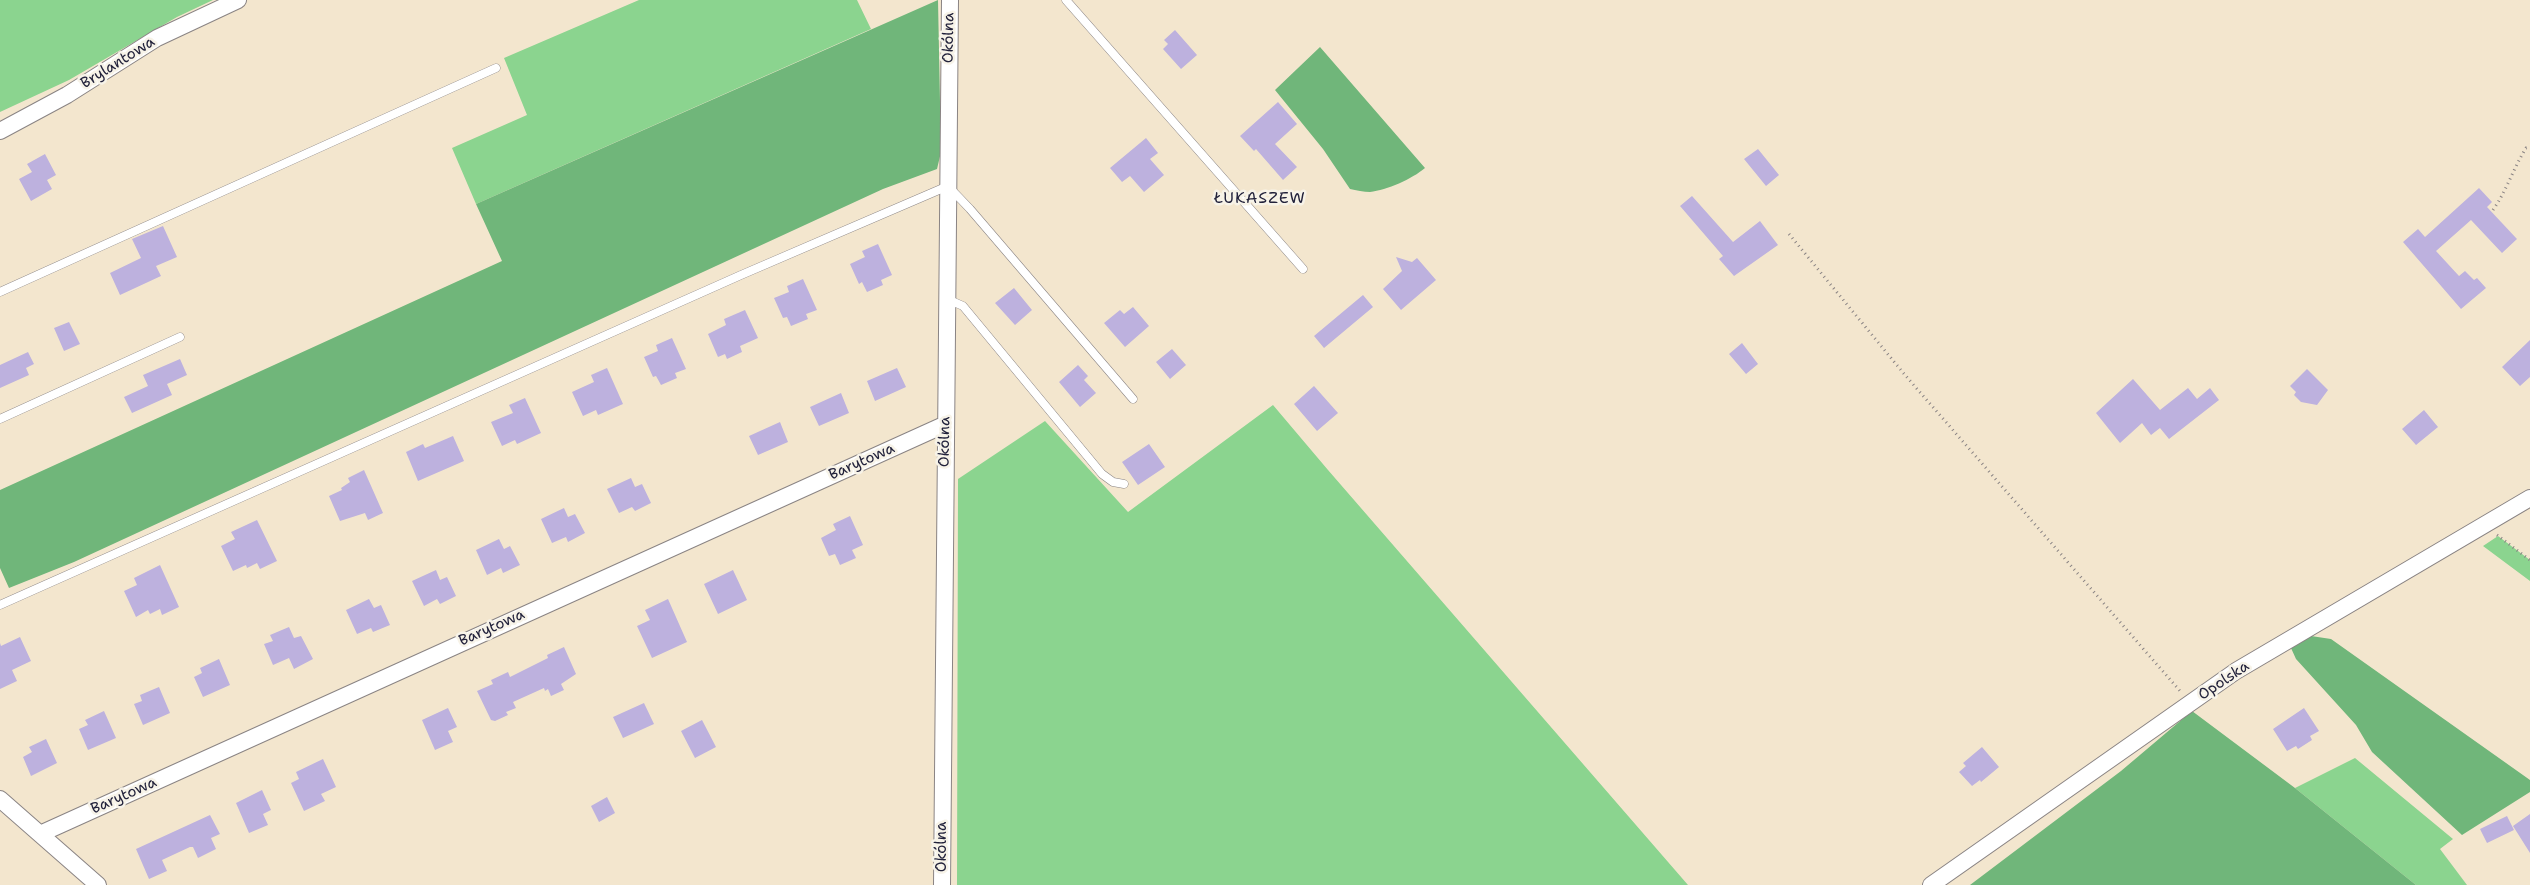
<!DOCTYPE html>
<html>
<head>
<meta charset="utf-8">
<style>
  body { margin:0 }
  canvas { display:block; background:#f3e6ce }
</style>
</head>
<body>
<canvas width="2530" height="885"></canvas>
<script>
const c = document.querySelector('canvas').getContext('2d');
c.lineJoin = 'round';
function paint(path, color) { c.fillStyle = color; c.fill(path, 'evenodd'); }
function strokePath(path, color, width, dash) { c.strokeStyle = color; c.lineWidth = width; c.lineCap = dash ? 'butt' : 'round'; c.setLineDash(dash || []); c.stroke(path); }
function write(font, color, halo, rows, align = 'center') {
  c.font = font + ' "Shantell Sans",sans-serif'; c.lineWidth = 5; c.setLineDash([]); c.textBaseline = 'middle'; c.strokeStyle = halo; c.fillStyle = color; for (const [text, x, y, turn = 0] of rows) {
    c.save(); c.translate(x, y); c.rotate((+turn || 0) * Math.PI / 180); c.textAlign = isNaN(turn) ? turn : align; if (halo) c.strokeText(text, 0, 0); c.fillText(text, 0, 0); c.restore();
  }
}
const green = new Path2D(`
  M0,0H213L177,17L69,80L0,112Z
  M639,0H857L871,29L476,204L452,148L527,115L504,58Z
  M1273,405L1328,470L1688,885H957L958,479L1045,421L1128,512Z
  M2498,536L2530,560V581L2483,546Z
  M2355,758L2453,839L2440,849L2467,885H2416L2295,788Z`);
const forest = new Path2D(`
  M938,0L941,152L937,169L883,189L74,562L9,588L0,568V490L502,261L476,204Z
  M1320,47L1425,168C1412,179 1387,190 1370,192C1364,192 1356,190 1350,189L1323,149L1275,90Z
  M2311,636L2331,639L2530,780V792L2462,835L2372,752L2356,725L2296,659L2291,648Z
  M2192,711L2295,788L2416,885H1970L2121,771Z`);
const building = new Path2D(`
  M1175,30L1197,55L1181,69L1163,49L1168,44L1164,40Z
  M1278,102L1297,124L1275,144L1297,167L1283,180L1256,149L1254,151L1240,136Z
  M1146,138L1158,153L1150,159L1164,175L1144,192L1130,176L1122,182L1110,168Z
  M1758,149L1779,175L1766,186L1744,159Z
  M45,154L56,175L47,180L52,189L31,201L19,179L32,172L27,164Z
  M2479,188L2492,202L2487,207L2517,239L2502,253L2471,220L2436,251L2459,276L2465,271L2474,280L2477,278L2486,288L2461,309L2403,242L2418,229L2425,237Z
  M1692,196L1733,242L1760,221L1778,245L1734,276L1719,259L1723,256L1680,206Z
  M163,226L177,257L156,266L161,276L120,295L110,273L141,258L132,239Z
  M878,244L892,275L881,280L883,285L867,292L862,282L859,284L850,264L865,257L862,251Z
  M1396,257L1412,262L1417,258L1436,280L1401,310L1383,289L1402,271Z
  M803,279L817,310L806,314L808,319L791,326L787,317L783,318L774,298L789,292L787,286Z
  M1014,288L1032,310L1015,325L995,303Z
  M1363,295L1373,307L1324,348L1314,336Z
  M1133,307L1149,326L1125,347L1104,323L1120,310L1124,314Z
  M745,310L758,338L740,346L742,352L727,359L725,354L718,357L708,334L726,325L724,319Z
  M69,322L80,344L64,351L54,328Z
  M672,338L686,369L675,373L677,378L661,385L656,376L653,377L644,357L658,351L656,345Z
  M2530,340V377L2520,386L2502,367Z
  M1742,343L1758,364L1746,374L1729,354Z
  M1172,349L1186,365L1170,379L1156,362Z
  M28,352L34,364L26,368L29,375L0,388V365Z
  M180,359L187,375L167,384L172,395L132,413L124,397L148,386L143,375Z
  M1078,365L1088,376L1084,380L1096,393L1080,407L1059,382Z
  M607,368L623,404L598,415L596,410L583,416L572,392L594,382L591,375Z
  M897,368L906,387L875,401L867,381Z
  M2307,369L2328,390L2317,405L2301,402L2294,395L2296,392L2290,386Z
  M2133,379L2160,410L2188,388L2197,399L2210,388L2219,400L2169,439L2160,428L2151,435L2142,423L2120,443L2096,413Z
  M1314,386L1338,413L1317,431L1294,404Z
  M841,393L849,413L819,426L810,407Z
  M525,398L541,433L517,444L515,440L502,446L491,422L513,413L509,405Z
  M2424,410L2438,427L2416,445L2402,429Z
  M780,422L788,442L758,455L749,436Z
  M453,436L464,461L418,481L406,452L423,444L425,448Z
  M1149,444L1165,467L1138,485L1122,462Z
  M364,470L383,513L368,520L365,513L340,521L329,496L342,490L341,488L350,482L348,478Z
  M631,478L635,487L642,484L651,503L635,511L632,507L619,513L607,489Z
  M564,508L568,517L575,514L585,533L568,542L566,537L552,543L541,519Z
  M850,516L863,545L852,550L856,558L840,565L835,554L829,556L821,538L836,530L833,524Z
  M257,520L277,561L260,569L257,563L247,568L246,565L233,571L221,546L235,539L231,532Z
  M499,539L504,549L510,546L520,565L503,573L501,568L487,575L476,550Z
  M160,565L179,607L162,615L160,609L150,614L148,610L136,617L124,591L137,585L134,578Z
  M436,570L440,580L447,577L456,596L440,604L437,599L424,606L412,581Z
  M733,570L747,600L718,614L704,584Z
  M369,599L374,608L381,605L390,625L373,632L371,628L357,634L346,610Z
  M668,599L687,642L652,658L637,626L650,620L645,610Z
  M289,627L294,638L301,636L313,659L294,669L289,658L273,665L264,644L273,641L270,635Z
  M20,637L31,661L12,670L17,681L0,689V643L1,646Z
  M564,647L576,674L561,684L564,690L551,696L548,689L545,691L544,688L513,702L516,708L506,712L508,715L495,721L491,720L477,691L493,684L491,680L508,672L510,677L548,658L547,655Z
  M219,659L230,685L203,697L194,677L202,673L200,668Z
  M159,687L170,713L143,725L134,704L142,701L140,695Z
  M644,703L654,724L623,738L613,717Z
  M448,708L457,727L448,731L453,742L435,750L422,720Z
  M2304,708L2319,731L2310,736L2312,740L2298,749L2296,746L2287,751L2273,729Z
  M104,711L116,738L88,750L79,729L88,725L85,720Z
  M702,720L716,747L695,758L681,731Z
  M46,739L57,763L31,776L23,757L32,752L29,747Z
  M1982,747L1999,767L1981,782L1980,780L1972,786L1959,772L1966,766L1963,763Z
  M323,759L336,787L321,794L325,801L304,811L291,783L299,779L296,772Z
  M262,790L271,810L263,814L268,825L249,833L236,803Z
  M607,797L615,813L599,822L591,806Z
  M2530,814V853L2513,826Z
  M210,815L220,834L211,838L216,849L198,858L193,847H190L162,860L167,871L149,879L136,849Z
  M2507,816L2514,830L2487,843L2480,829Z`);
const path = new Path2D(`
  M2493,210C2507,190 2513,169 2526,148L2530,147
  M1789,234L1905,375L2180,691
  M2497,535L2530,560`);
const lane = new Path2D(`
  M1066,0L1303,269
  M0,292L496,68
  M947,299L963,306L1102,474L1113,482L1124,484
  M0,419L180,337
  M0,605L741,275L948,186L970,209L1133,399`);
const street = new Path2D(`
  M0,131L67,95L157,38L238,0
  M0,799L98,885
  M40,834L946,424
  M942,885L950,0
  M1931,885L2236,671L2530,498`);
const streetNames = [
  ["Okólna",949,38,-89],
  ["Brylantowa",118,63,-32],
  ["Okólna",945,442,-89],
  ["Barytowa",862,462,-24],
  ["Barytowa",492,628,-24],
  ["Opolska",2224,681,-34],
  ["Barytowa",124,796,-24],
  ["Okólna",942,847,-90]
];
const neighbourhoodNames = [
  ["ŁUKASZEW",1260,199]
];
paint(green, '#8bd48f');
paint(forest, '#70b67a');
paint(building, '#bdb1de');
strokePath(lane, '#8a8484', 9);
strokePath(street, '#8a8484', 18);
strokePath(path, '#8a8484', 3, [1, 4]);
strokePath(lane, '#fff', 8);
strokePath(street, '#fff', 16);
write('15px', '#22223b', '#f7f3e8', streetNames);
c.letterSpacing = '1px';
write('16px', '#22223b', '#f7f3e8', neighbourhoodNames);
c.letterSpacing = '0px';
</script>
</body>
</html>
